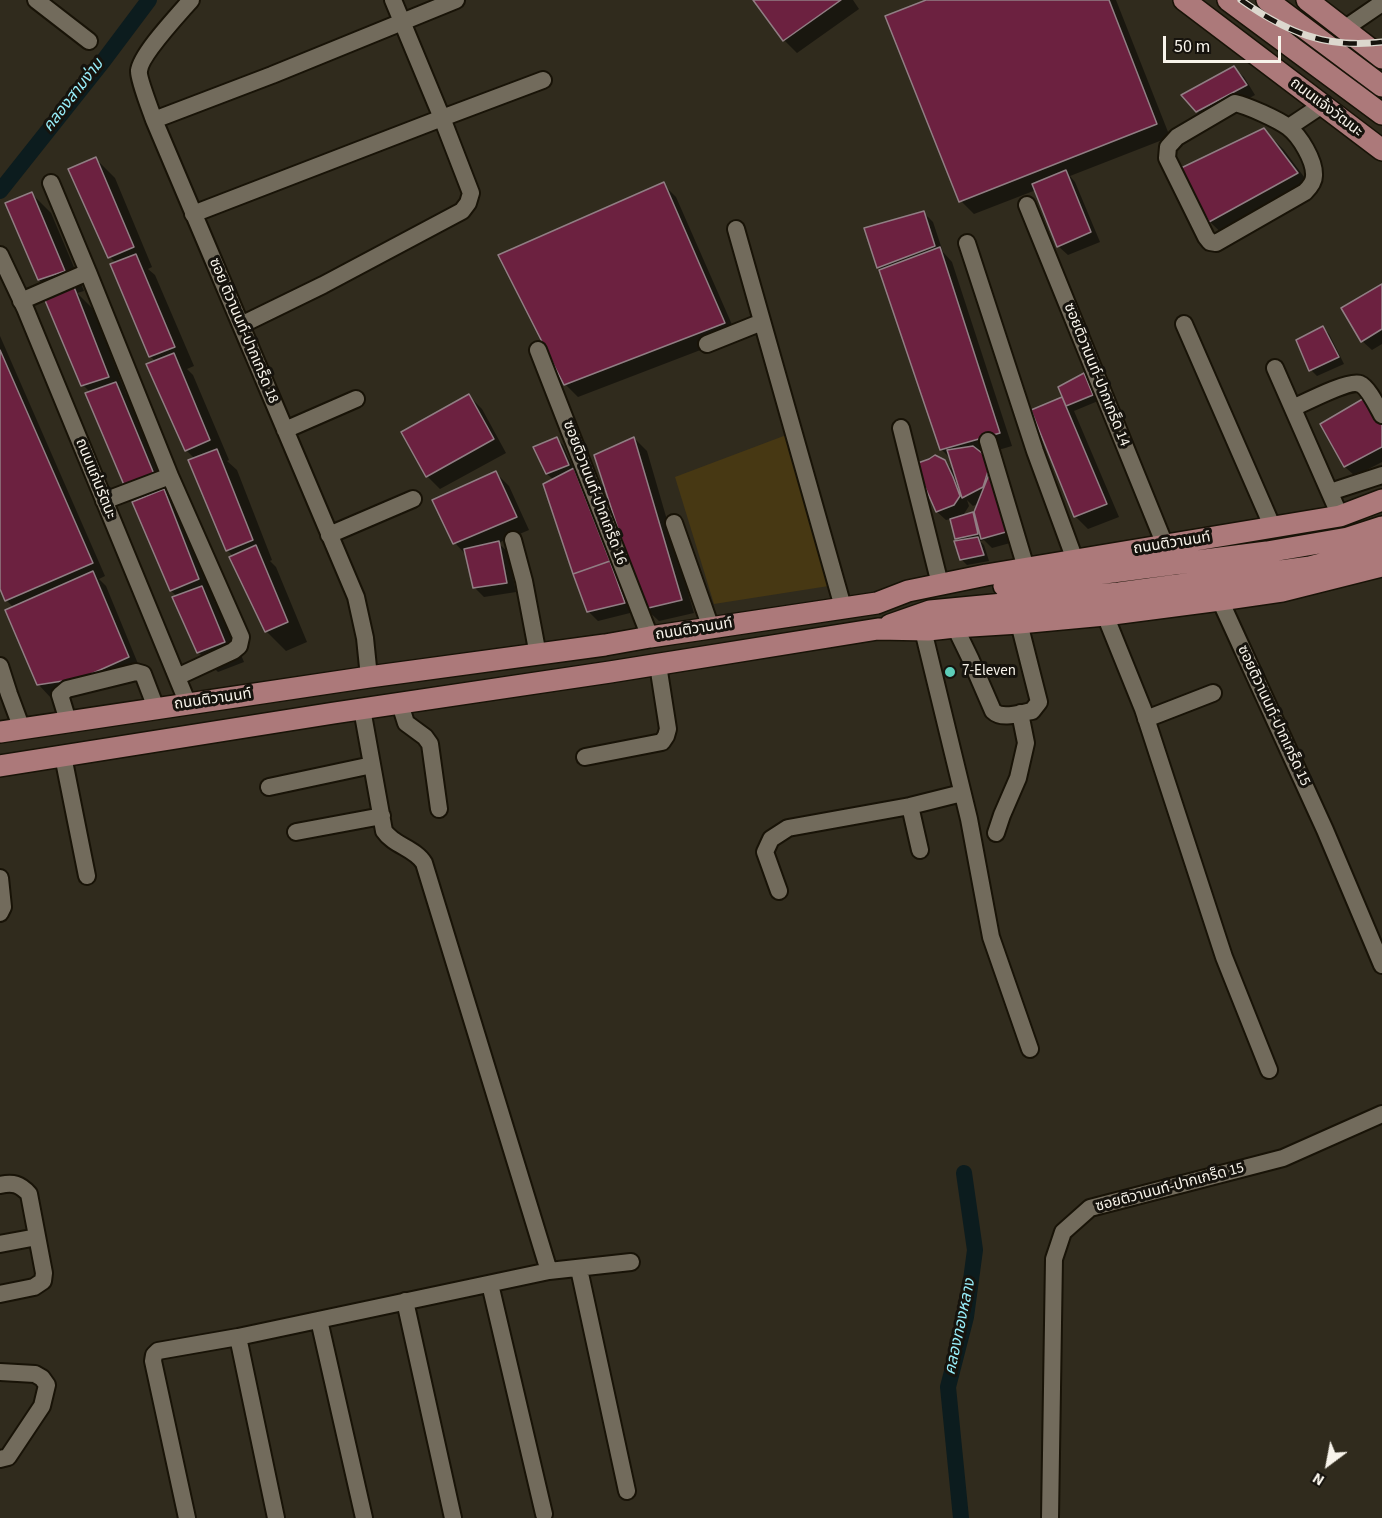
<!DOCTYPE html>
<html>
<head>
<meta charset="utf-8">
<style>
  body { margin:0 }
  #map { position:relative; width:1382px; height:1518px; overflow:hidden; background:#302b1d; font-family:"Source Sans 3",sans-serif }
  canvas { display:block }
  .north { position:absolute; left:1298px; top:1434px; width:60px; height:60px; -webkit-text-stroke:4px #16130d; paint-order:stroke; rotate:212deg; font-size:16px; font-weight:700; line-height:24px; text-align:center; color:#f8f4eb }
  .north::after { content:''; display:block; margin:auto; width:21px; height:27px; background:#f8f4eb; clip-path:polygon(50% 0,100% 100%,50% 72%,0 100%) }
  .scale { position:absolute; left:1163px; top:36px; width:118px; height:27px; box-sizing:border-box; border:3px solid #f8f4eb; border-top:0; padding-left:8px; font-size:18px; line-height:21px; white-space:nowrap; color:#f8f4eb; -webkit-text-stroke:4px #16130d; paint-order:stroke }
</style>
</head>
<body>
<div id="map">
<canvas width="1382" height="1518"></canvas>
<div class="north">N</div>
<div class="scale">50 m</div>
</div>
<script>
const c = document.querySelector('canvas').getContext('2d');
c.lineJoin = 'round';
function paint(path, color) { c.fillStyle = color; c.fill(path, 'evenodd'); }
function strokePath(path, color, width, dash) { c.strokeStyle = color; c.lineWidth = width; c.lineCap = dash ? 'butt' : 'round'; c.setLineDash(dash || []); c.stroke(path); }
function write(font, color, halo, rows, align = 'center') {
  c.font = font + ' "Source Sans 3","Noto Sans Thai",sans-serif'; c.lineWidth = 6; c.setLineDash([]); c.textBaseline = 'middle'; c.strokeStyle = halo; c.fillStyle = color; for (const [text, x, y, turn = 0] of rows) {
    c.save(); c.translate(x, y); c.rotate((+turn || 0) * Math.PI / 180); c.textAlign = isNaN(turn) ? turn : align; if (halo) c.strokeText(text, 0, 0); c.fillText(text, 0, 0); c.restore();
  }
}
const green = new Path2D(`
  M789,434L835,585L714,604L675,477Z`);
const shadow = new Path2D(`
  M755,0H853L859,9L797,53L784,40Z
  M930,0H1116L1170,137L1070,176L1075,182L1100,242L1068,255L1058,246L1036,190L974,214L961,201Z
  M1234,68L1244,77L1255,95L1207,121L1197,111Z
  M1264,130L1284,150L1316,193L1230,241L1210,222L1181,170Z
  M96,159L115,178L152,267L148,269L155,275L194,366L187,369L193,375L229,460L227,461L237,470L272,560L270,561L276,567L307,642L286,651L266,631L233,556L227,550L195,459L186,450L156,362L150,356L116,263L110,257Z
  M663,184L676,197L737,336L578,397L565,384Z
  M32,194L51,213L84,291L77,293L93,309L126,394L136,403L173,494L168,495L183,510L218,599L214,601L221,607L244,662L218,672L198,652L178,597L171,591L134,503L141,500L126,485L90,392L83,385L55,296L39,280Z
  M923,212L933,222L943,252L952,262L1012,446L981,455L1021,540L992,548L984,540L980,541L984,545L989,561L967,565L961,559L960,542L956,538L951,519L946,520L936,511L944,461L956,473L952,460L941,449L881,270L878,267ZM967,500L973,506L979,503L977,518L973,513L962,517L969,506Z
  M1382,286V344L1372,350L1362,341Z
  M1323,328L1329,334L1344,364L1317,376L1311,370L1297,341Z
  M0,336L105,576L99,579L106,586L141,671L96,690L51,698L38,684L14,608L6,600L0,585Z
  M1084,375L1090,381L1098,401L1074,411L1119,517L1088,529L1075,516L1061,399L1067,405Z
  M469,396L482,409L506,453L440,489L427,476Z
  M1382,420V462L1355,476L1345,467L1322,425Z
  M634,438L647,451L694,613L659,621L645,608Z
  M557,439L563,445L574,470L587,483L634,612L598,621L588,611L554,480L547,474L535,448Z
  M496,473L509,486L529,530L498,543L508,552L516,592L484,597L474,587L467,556L455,543Z`);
const canal = new Path2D(`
  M0,191L104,60L149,0
  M961,1518L948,1387L966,1317L975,1250L964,1173`);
const building = new Path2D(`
  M753,0H841L783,41Z
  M926,0H1109L1157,124L959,202L885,16Z
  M1234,66L1247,85L1196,112L1181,95Z
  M1264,128L1298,173L1209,222L1179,169Z
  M96,157L134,247L108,258L68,169Z
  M1066,170L1091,232L1057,247L1032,184Z
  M664,182L725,323L564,385L498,255Z
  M32,192L65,271L38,280L5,203Z
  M924,211L935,246L877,268L864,228Z
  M940,247L1000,433L940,450L879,270Z
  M136,254L175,347L149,357L110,264Z
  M1382,284V329L1361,342L1341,308Z
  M74,287L109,377L81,386L44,298Z
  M1323,326L1339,357L1309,371L1296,340Z
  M0,350L93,563L5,601L0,589Z
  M174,353L210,440L185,451L146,364Z
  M1084,373L1093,395L1066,406L1058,387Z
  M116,382L154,474L124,485L85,393Z
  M469,394L494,439L426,477L401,432Z
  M1062,397L1107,504L1074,517L1031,410Z
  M1366,397L1382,425V447L1344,467L1320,424Z
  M557,437L569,465L546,474L533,447Z
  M634,437L682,600L644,609L594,455Z
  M973,446L982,453L990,465L983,487L962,498L947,450Z
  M217,449L253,540L226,551L188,460Z
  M935,455L945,460L953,477L960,496L954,505L936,512L915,464L929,459Z
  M992,467L1013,530L981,539L974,512Z
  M574,468L610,561L573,574L543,484Z
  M496,471L517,517L453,544L432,500Z
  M164,489L199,579L170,591L132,502Z
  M973,512L978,534L955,539L950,519Z
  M978,537L984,555L960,560L954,541Z
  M499,541L507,583L473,588L464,549Z
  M256,545L288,622L265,632L229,557Z
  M610,561L625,603L587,612L573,574Z
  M93,571L129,657L82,678L37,685L5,610Z
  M202,586L225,642L197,653L172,597Z`);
const minor = new Path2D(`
  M36,0L89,41
  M191,0C179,14 140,55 139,71C138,78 151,111 154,120L356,597L365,638L369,677
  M1344,29L1382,3
  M1235,103C1248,106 1277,119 1288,127C1300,136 1315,161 1314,176C1314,182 1309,188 1305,192L1216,243L1210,242L1206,237L1167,158L1168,147L1177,137Z
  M154,120L272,75L456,0
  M1289,127L1322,105
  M1027,205L1165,545
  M193,214L442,118L543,80
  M736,229L843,607
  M967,243L1035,451L1075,560
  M0,255L25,308L188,704
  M88,272L170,476L241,637L239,646L233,651L177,677
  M21,301L88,272L51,183
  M1184,324L1273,528
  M241,325L323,285L462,211L468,203L471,193L442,118L393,0
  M707,344L762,322
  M538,350L650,637
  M1275,368L1340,516
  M1293,408C1304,403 1350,379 1360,384C1368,387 1378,408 1382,415
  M901,428L940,584
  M285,430L356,399
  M988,441L1026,568
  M1330,492L1382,475
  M104,501L170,476
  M674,523L711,628
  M329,535L413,499
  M513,540L524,581L538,655
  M1220,600L1325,830L1382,965
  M1105,615L1143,709L1224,957L1269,1070
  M955,627L970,658L993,711C1002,720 1020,713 1032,711L1039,702L1019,623
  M923,630L969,819L991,937L1030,1049
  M0,666L9,694L22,729
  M400,704L406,723L425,737L430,744L439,809
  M362,709L384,831C394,846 415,848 424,863L549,1271
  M1146,719L1213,693
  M68,721L60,695L67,689L136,672L143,674L156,708
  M63,756L87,876
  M585,757L662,742L666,736L668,729L658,665
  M269,787L372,765
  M910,806L920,850
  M296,832L382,816
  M996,833L1002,815L1018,778L1026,743L1020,713
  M0,878L3,907L0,913
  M779,891L765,852L771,839L788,828L910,806L962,793
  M0,1185C13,1182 20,1184 29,1194L44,1273L43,1281L34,1287L0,1294
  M0,1244L37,1237
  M579,1269L627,1491
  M490,1284L544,1514
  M405,1301L453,1518
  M319,1320L364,1518
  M238,1337L276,1518
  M0,1372L35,1374L42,1378L47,1385L42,1406L8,1457L0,1459
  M187,1518L153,1361L154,1355L158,1351L238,1337L549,1271L631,1262
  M1050,1518L1054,1259L1063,1232L1090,1208L1283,1158L1382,1114`);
const major = new Path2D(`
  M1184,0L1382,150
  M1228,0L1382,114
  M1267,0L1382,86
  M1307,0L1382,58
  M1004,586L1267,552L1348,538L1382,527
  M890,625L930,611L1119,593L1310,567L1382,548
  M0,732L369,677L605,645L650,637L877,603L908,591L986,575L1340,516L1382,500
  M0,766L334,713L610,672L878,629L928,630L955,627L1019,623L1105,615L1220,600L1282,591L1382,566`);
const rail = new Path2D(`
  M1241,0C1286,32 1326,49 1382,42`);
const markers = [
  [950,672,6,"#5dceb9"]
];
const streetNames = [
  ["ถนนแจ้งวัฒนะ",1326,108,37],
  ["ซอย ติวานนท์-ปากเกร็ด 18",243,331,67],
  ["ซอยติวานนท์-ปากเกร็ด 14",1096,375,68],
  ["ถนนแก่นรัตนะ",95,479,68],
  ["ซอยติวานนท์-ปากเกร็ด 16",594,493,69],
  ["ถนนติวานนท์",1172,544,-9],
  ["ถนนติวานนท์",694,630,-9],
  ["ถนนติวานนท์",213,700,-8],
  ["ซอยติวานนท์-ปากเกร็ด 15",1273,716,65],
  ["ซอยติวานนท์-ปากเกร็ด 15",1170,1188,-15]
];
const poiNames = [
  ["7-Eleven",962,672]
];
const waterNames = [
  ["คลองสามง่าม",74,96,-52],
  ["คลองทองหลาง",961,1327,-78]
];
paint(green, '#473813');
paint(shadow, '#0007');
strokePath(canal, '#0c1c1e', 16);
paint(building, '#6c2140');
strokePath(building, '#917e84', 1.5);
strokePath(minor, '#181307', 20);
strokePath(major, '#181307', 24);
strokePath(minor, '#726b5c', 16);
strokePath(major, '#ac797a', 21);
strokePath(rail, '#dcd8ce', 7);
strokePath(rail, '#16130d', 4.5, [14]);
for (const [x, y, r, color] of markers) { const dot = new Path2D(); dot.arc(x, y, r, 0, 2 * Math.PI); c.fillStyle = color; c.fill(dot); strokePath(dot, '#16130d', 2); }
write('15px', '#f8f4eb', '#16130d', streetNames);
write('15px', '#f8f4eb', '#16130d', poiNames, 'left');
write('italic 16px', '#98eefa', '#16130d', waterNames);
</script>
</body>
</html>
